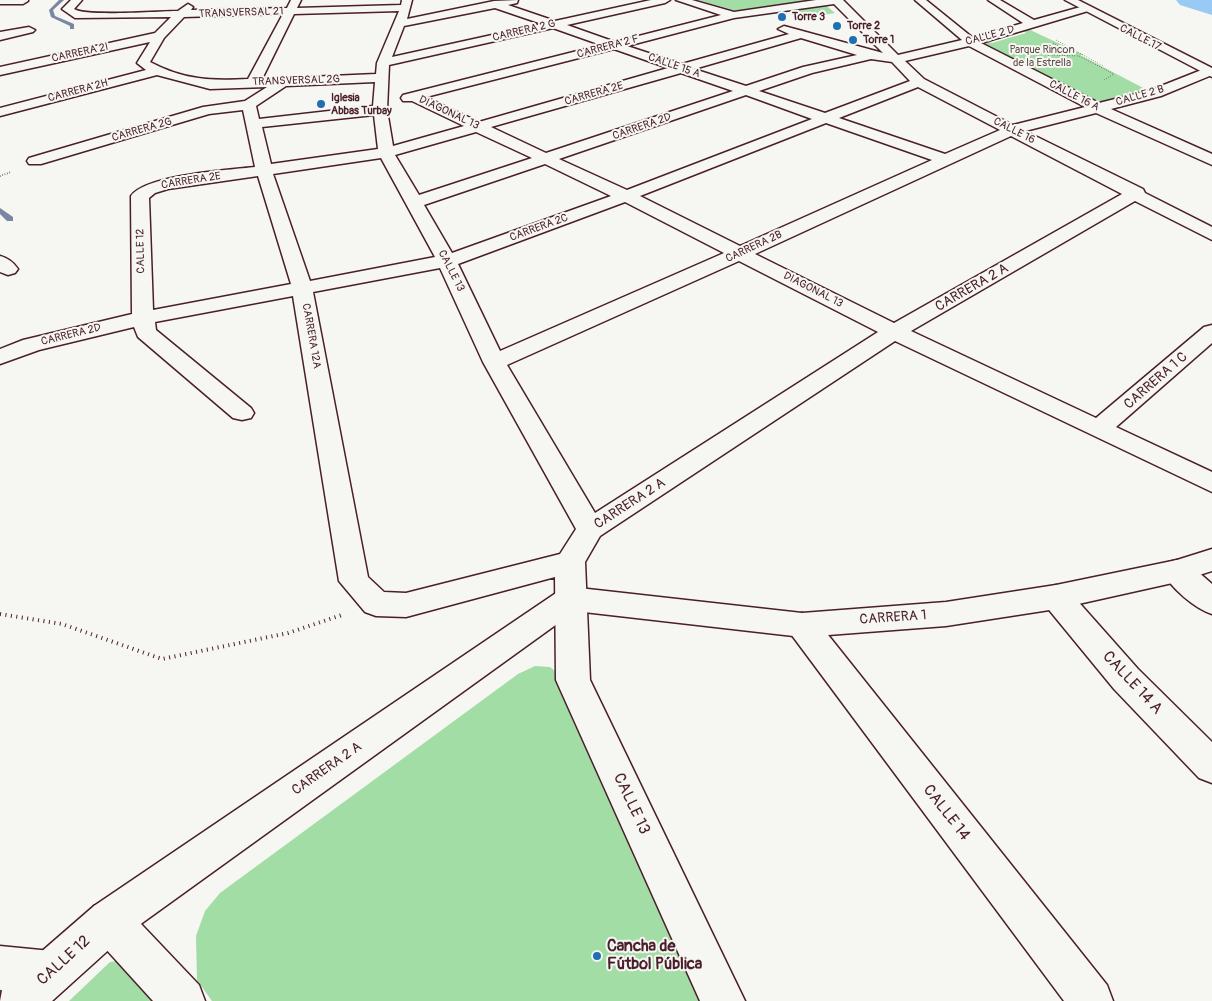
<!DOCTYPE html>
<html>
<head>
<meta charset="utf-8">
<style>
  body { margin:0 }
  canvas { display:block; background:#f6f6f2 }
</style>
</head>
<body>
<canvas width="1212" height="1001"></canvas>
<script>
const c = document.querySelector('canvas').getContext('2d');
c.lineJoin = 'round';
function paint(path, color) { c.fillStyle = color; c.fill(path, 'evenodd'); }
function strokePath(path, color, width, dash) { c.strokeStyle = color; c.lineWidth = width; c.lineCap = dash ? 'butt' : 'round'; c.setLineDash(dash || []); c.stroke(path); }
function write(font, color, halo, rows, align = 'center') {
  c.font = font + ' Pangolin,sans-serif'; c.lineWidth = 4; c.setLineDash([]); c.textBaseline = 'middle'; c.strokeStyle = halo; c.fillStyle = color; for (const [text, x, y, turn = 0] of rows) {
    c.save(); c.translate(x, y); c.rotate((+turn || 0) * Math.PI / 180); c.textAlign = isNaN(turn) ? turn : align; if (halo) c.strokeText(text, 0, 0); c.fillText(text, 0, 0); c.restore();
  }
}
const green = new Path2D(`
  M698,0H827L744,13Z
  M824,4L835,13L809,17L786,10Z
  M1028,29L1084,55H1080L1151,92L1097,104L975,43L986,41L992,43L1026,33L1023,30Z
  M535,666L550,667L561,676L708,1001H212L197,980L196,936L205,911L220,893L518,674Z
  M127,960L168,1001H69L110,962Z`);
const stream = new Path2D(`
  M59,0H64L53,10L55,16L74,24V29H70V26L51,17L49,10Z
  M0,208L13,217V221H7L0,214Z`);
const river = new Path2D(`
  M1176,0H1212V15L1180,5Z`);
const pathFar2 = new Path2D(`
  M1056,40L1103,66
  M1052,55L1079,56L1114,74L1104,80
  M1048,56L1060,47L1053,43`);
const pathFar1 = new Path2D(`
  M0,176L11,172`);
const path = new Path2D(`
  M0,614L62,624L162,659L288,633L342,615`);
const minor = new Path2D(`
  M0,0H28V1L23,4H0Z
  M71,0H82L74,9C85,17 160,11 178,11L188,4L193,7L191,10L287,8L291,0H301L297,8L401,5L402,0H412L407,19L494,1L518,0L517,3L508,5L555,21L651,0H670L665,3L567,25L615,42L721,15L676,0H692L734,12L816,0H843L898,55L962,40L915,0H926L973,38L1023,23L988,0H1000L1034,20L1084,6L1088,7V11L981,43L1099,103L1151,90L1204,69H1212V75L1161,96L1111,109L1212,154V165L1096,113L1025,131L1143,189L1145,193L1212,227V240L1135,201L911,331L1096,418L1204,327L1212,325V343L1116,427L1212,472V492L895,341L600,536L585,562L590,680L745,1001H700L556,680L555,577L406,617L376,616L365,612L339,581L293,296L155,322L156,330L251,408L254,413L251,418L242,420L233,418L138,337L134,327L39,350L0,364V349L23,340L132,314L131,196C146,175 228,170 255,167L243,110L209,114L41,164H29L27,161L29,158L203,107L245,101L267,87L210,89L157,75L0,116V108L146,70L137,63L150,42L0,75V67L155,33L171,17L75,18L62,9ZM834,4L883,53L784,26L778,29L789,34L682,64L627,46L734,18ZM495,8L542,24L392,57L404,26ZM399,11L377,63L376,74L262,79L294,14ZM283,14L248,79C211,81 184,80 150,62L164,38L184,17ZM553,28L601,45L403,95L401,98L403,101H412L464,126L393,146L387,110L389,65ZM801,38L857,55L803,67L746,86L694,69ZM969,46L1085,107L1013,125L924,79L905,61ZM614,49L668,68L479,122L426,97ZM871,59L892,62L910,81L825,113L759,91L812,73ZM681,73L733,91L546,153L491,127ZM375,82L373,106L259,119L256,106L286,86ZM918,87L1000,130L945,154L839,118ZM746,95L812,119L627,190L559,159ZM374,115L378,149L271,164L262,127ZM826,123L932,160L740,246L640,196ZM476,132L532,158L419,195L395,155ZM1011,136L1122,194L894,323L755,254ZM381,158L435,257L310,281L273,174ZM545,164L611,196L452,253L424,205ZM258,176L291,284L153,310L149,198L155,193L168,189ZM625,202L724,253L500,351L458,264ZM739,261L878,332L595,513L507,365ZM440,268L483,362L576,529L560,554L406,593L384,592L368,577L313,292Z
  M29,27L35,30L33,32L0,40V32Z
  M0,256C8,258 13,262 18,269L15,273L8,275L0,272Z
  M1177,560L1188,563L1212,584V614C1194,608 1171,588 1162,571L1166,563Z
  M1056,585L1067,589L1138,669L1212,742V783L1199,778L1114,689L1045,605L1041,597L1045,589Z
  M802,613L813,616L1107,985L1113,1001H1064L791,634L786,625L791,616Z
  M109,900L124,906L199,985L205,1001H153L94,936L88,921L94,906Z
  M0,946L51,951L66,958L73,973L66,988L51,995L0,990Z`);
const tertiary = new Path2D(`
  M1212,549V571L1177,582L1056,609L946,626L802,637L575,611L124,936L52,1001H0L3,985L94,906L559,591L570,587L802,613L946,602L1056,585L1177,560Z`);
const secondary = new Path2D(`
  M1065,0H1078L1212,68V77Z`);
const markers = [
  [782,17,5,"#1f6fb2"],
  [837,26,5,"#1f6fb2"],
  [853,40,5,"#1f6fb2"],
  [321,104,5,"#1f6fb2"],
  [597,956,5,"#1f6fb2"]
];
const farStreetnames = [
  ["TRANSVERSAL 21",241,13,-2],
  ["CARRERA 2 G",524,31,-13],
  ["CALLE 2 D",990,36,-15],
  ["CALLE 17",1140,38,27],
  ["CARRERA 2 F",608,47,-15],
  ["CARRERA 2I",80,53,-12],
  ["CALLE 15 A",674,66,19],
  ["TRANSVERSAL 2G",296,81,-2],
  ["CARRERA 2H",78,91,-15],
  ["CARRERA 2E",594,94,-16],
  ["CALLE 16 A",1074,96,27],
  ["CALLE 2 B",1140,96,-16],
  ["DIAGONAL 13",449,113,25],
  ["CARRERA 2D",642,127,-19],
  ["CARRERA 2G",142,130,-16],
  ["CALLE 16",1014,131,27],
  ["CARRERA 2E",191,181,-9],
  ["CARRERA 2C",539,228,-20],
  ["CARRERA 2B",754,247,-25],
  ["CALLE 12",141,251,-91],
  ["CALLE 13",451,271,63],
  ["DIAGONAL 13",813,290,27],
  ["CARRERA 2D",71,335,-14],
  ["CARRERA 12A",311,336,80]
];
const farPoinames = [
  ["Torre 3",792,17],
  ["Torre 2",847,26],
  ["Torre 1",863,40],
  ["Iglesia",331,98],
  ["Abbas Turbay",331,111]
];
const farParknames = [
  ["Parque Rincon",1042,50],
  ["de la Estrella",1042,63]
];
const streetNames = [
  ["CARRERA 2 A",972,288,-30],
  ["CARRERA 1 C",1156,381,-41],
  ["CARRERA 2 A",630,504,-33],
  ["CARRERA 1",893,618,-4],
  ["CARRERA 2 A",327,769,-35]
];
const nearStreetnames = [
  ["CALLE 14 A",1132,683,47],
  ["CALLE 13",631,804,65],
  ["CALLE 14",946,813,52],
  ["CALLE 12",64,961,-42]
];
const nearPoinames = [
  ["Cancha de",607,947],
  ["Fútbol Pública",607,965]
];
paint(green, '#a1dda4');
paint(stream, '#7986a4');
paint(river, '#98caf5');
strokePath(minor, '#4a1f2b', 3);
strokePath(tertiary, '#4a1f2b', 3);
strokePath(secondary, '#4a1f2b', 3);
strokePath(pathFar2, '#4a1f2b', 1, [0.5, 2]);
strokePath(pathFar1, '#4a1f2b', 2, [0.5, 2]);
strokePath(path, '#4a1f2b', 4, [1, 4.5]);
paint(minor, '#f6f6f2');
paint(tertiary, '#f6f6f2');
paint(secondary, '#f6f6f2');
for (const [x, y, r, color] of markers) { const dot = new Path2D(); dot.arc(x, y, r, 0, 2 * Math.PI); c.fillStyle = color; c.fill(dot); strokePath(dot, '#f6f6f2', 2); }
write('11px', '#4a1f2b', '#f6f6f2', farStreetnames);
write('bold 11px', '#4a1f2b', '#f6f6f2', farPoinames, 'left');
write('11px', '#604e49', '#f6f6f2', farParknames);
write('14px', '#4a1f2b', '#f6f6f2', streetNames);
write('16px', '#4a1f2b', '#f6f6f2', nearStreetnames);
write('bold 16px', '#4a1f2b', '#f6f6f2', nearPoinames, 'left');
</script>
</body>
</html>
